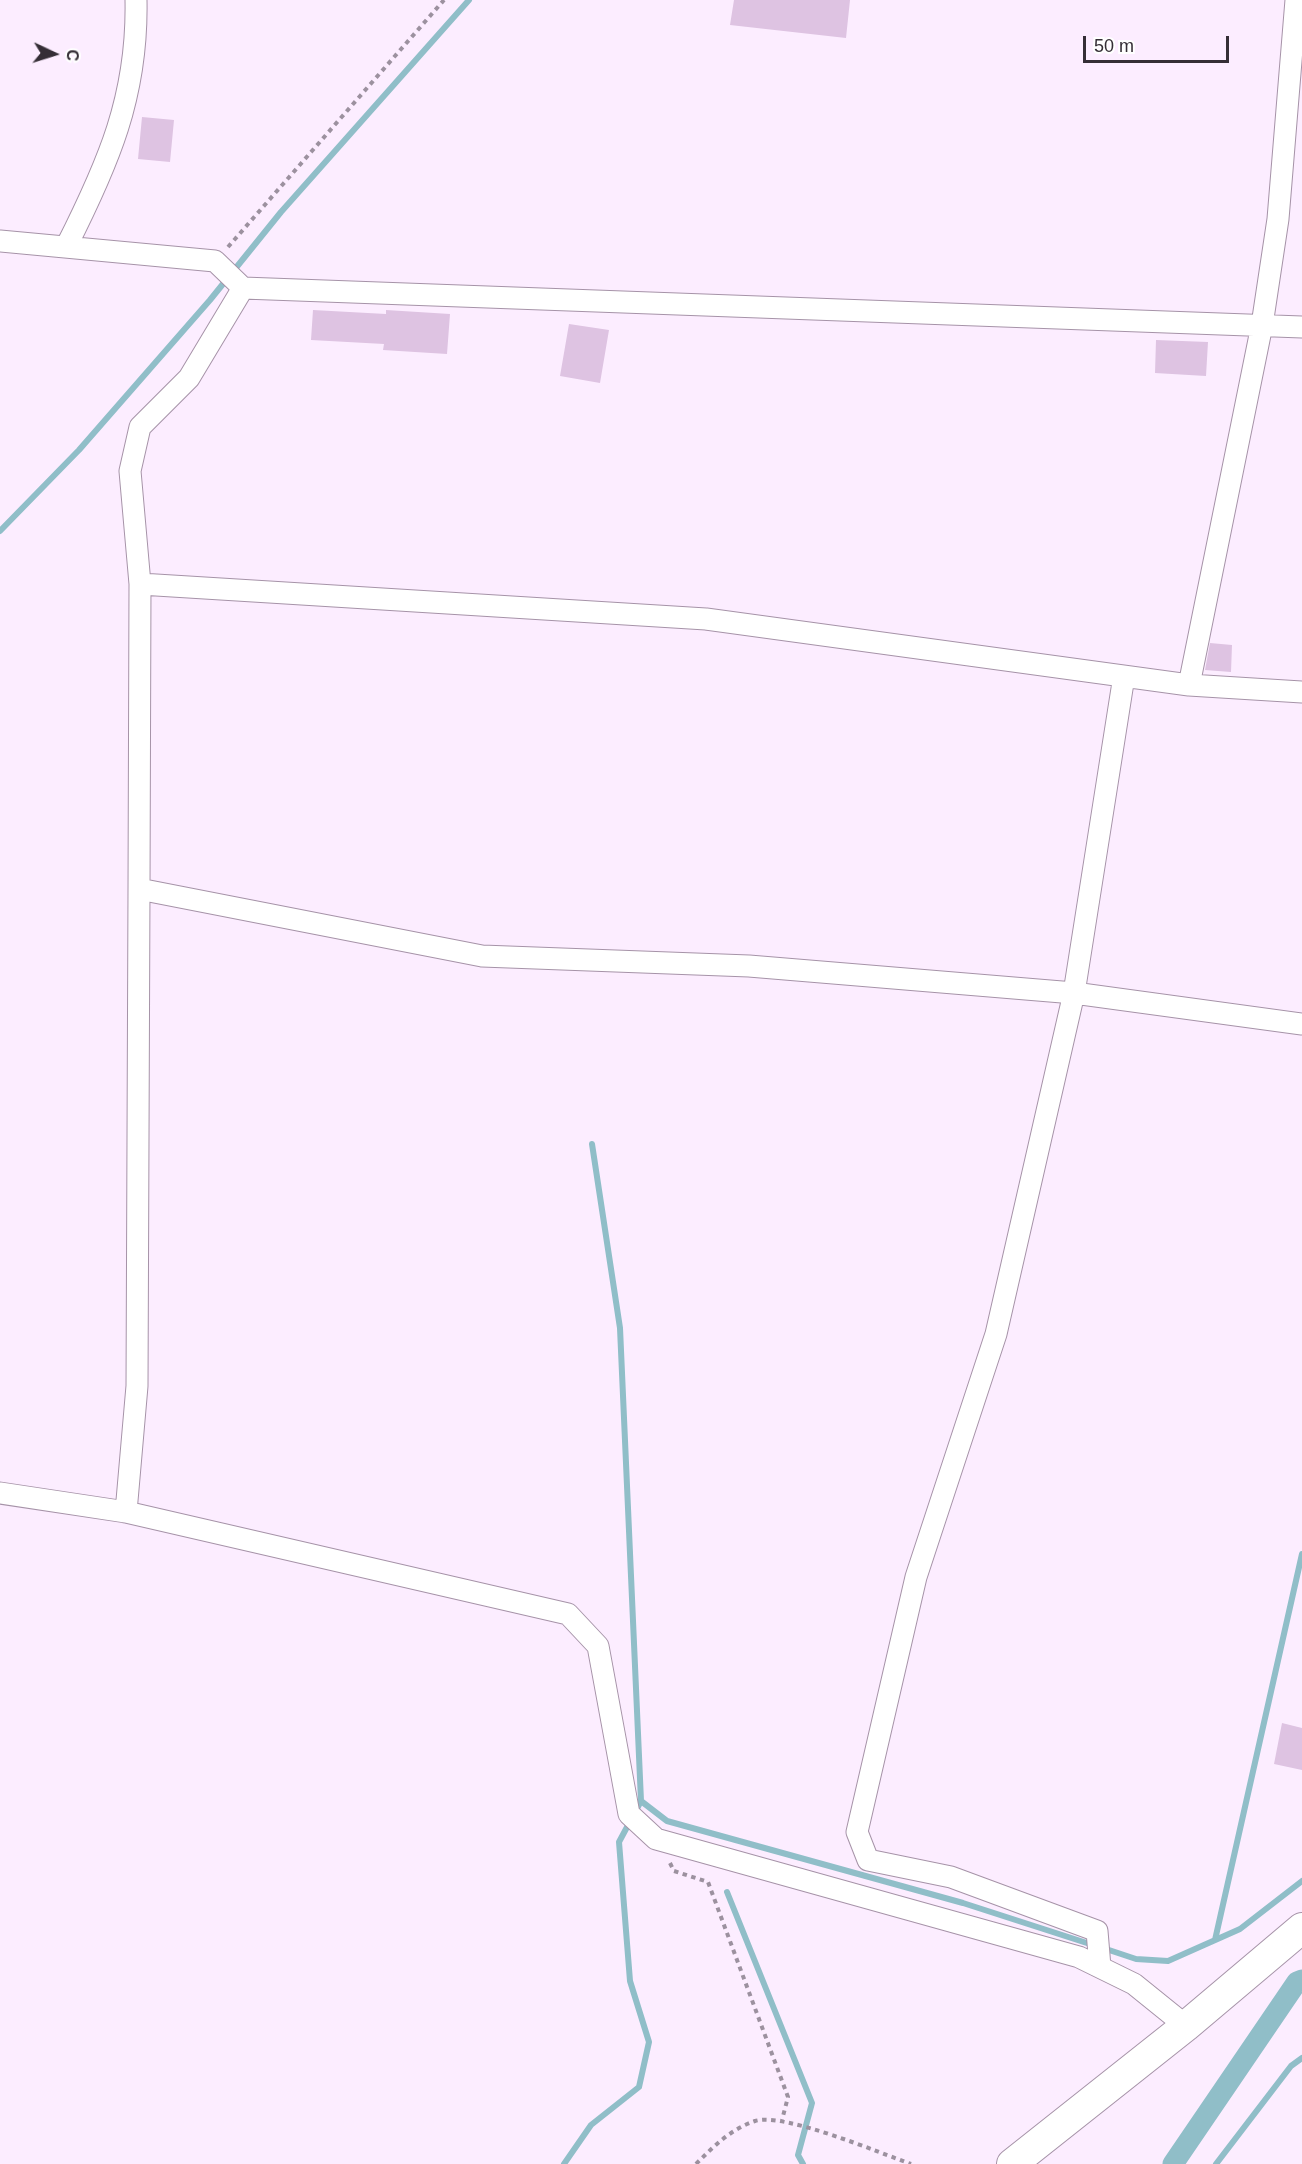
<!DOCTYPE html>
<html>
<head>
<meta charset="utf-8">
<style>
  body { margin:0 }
  #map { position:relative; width:1302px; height:2164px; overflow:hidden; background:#fcedff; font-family:Arial,sans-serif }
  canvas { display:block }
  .north { position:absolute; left:24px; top:24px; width:60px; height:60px; -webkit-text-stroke:4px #fff; paint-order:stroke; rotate:94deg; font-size:16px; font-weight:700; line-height:24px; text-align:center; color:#352e36 }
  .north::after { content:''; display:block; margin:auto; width:21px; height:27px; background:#352e36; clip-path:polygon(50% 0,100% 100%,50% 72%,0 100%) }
  .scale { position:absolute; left:1083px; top:36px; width:146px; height:27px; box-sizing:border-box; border:3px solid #352e36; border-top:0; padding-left:8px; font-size:18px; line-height:21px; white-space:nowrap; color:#352e36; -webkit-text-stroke:4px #fff; paint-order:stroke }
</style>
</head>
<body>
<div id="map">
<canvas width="1302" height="2164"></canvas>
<div class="north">С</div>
<div class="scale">50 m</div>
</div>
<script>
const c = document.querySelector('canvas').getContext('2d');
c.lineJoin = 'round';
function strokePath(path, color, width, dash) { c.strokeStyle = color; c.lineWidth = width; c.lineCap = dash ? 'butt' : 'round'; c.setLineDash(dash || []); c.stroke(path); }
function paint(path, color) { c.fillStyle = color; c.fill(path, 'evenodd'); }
const stream = new Path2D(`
  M0,531L79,450L210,300L281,212L469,0
  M641,1801L667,1821L963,1903L1093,1945
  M727,1892L812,2103L798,2155L803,2164
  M1215,1940L1302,1554
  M1103,1948L1136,1959L1168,1961L1240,1929L1302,1881
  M564,2164L591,2125L639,2087L649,2042L630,1981L619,1842L641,1801L620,1328L592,1144
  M1216,2164L1291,2066L1302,2058`);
const canal = new Path2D(`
  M1173,2164L1297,1982L1302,1980`);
const building = new Path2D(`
  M734,0H850L846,38L730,25Z
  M142,117L174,120L170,162L138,159Z
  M313,310L386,314V310L450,314L447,354L383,350L384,344L311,340Z
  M569,324L609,330L600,383L560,376Z
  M1156,340L1208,342L1206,376L1155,373Z
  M1210,643L1232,645L1231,672L1205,670Z
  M1282,1723L1302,1728V1770L1274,1764Z`);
const path = new Path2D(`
  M228,247L444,0
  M670,1863L674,1871L708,1882L788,2097L782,2120
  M696,2164C714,2146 731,2129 755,2121C783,2112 880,2153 911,2164`);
const street = new Path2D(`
  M0,241L215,261L243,288L1302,327
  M66,247C108,164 138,96 136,0
  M140,584L706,619L1189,685L1302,692
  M1189,685L1262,325L1278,219L1296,0
  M139,889L482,956L749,966L1074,993L1302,1024
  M0,1493L126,1512L568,1614L598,1646L629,1814L656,1839L1079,1957L1134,1984L1186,2026
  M126,1512L137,1386L139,889L140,584L130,471L140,427L189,378L243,288
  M1100,1967L1097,1931L951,1877L868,1860L857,1832L916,1577L996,1334L1074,993L1124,676`);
const secondary = new Path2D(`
  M1012,2164L1186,2026L1302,1928`);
strokePath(stream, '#90bec8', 6);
strokePath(canal, '#90bec8', 21);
paint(building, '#dec3e2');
strokePath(street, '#a693a8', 23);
strokePath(secondary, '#a693a8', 32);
strokePath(path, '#9c919f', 4, [4.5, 4.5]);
strokePath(street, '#fff', 21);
strokePath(secondary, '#fff', 30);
</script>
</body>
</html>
